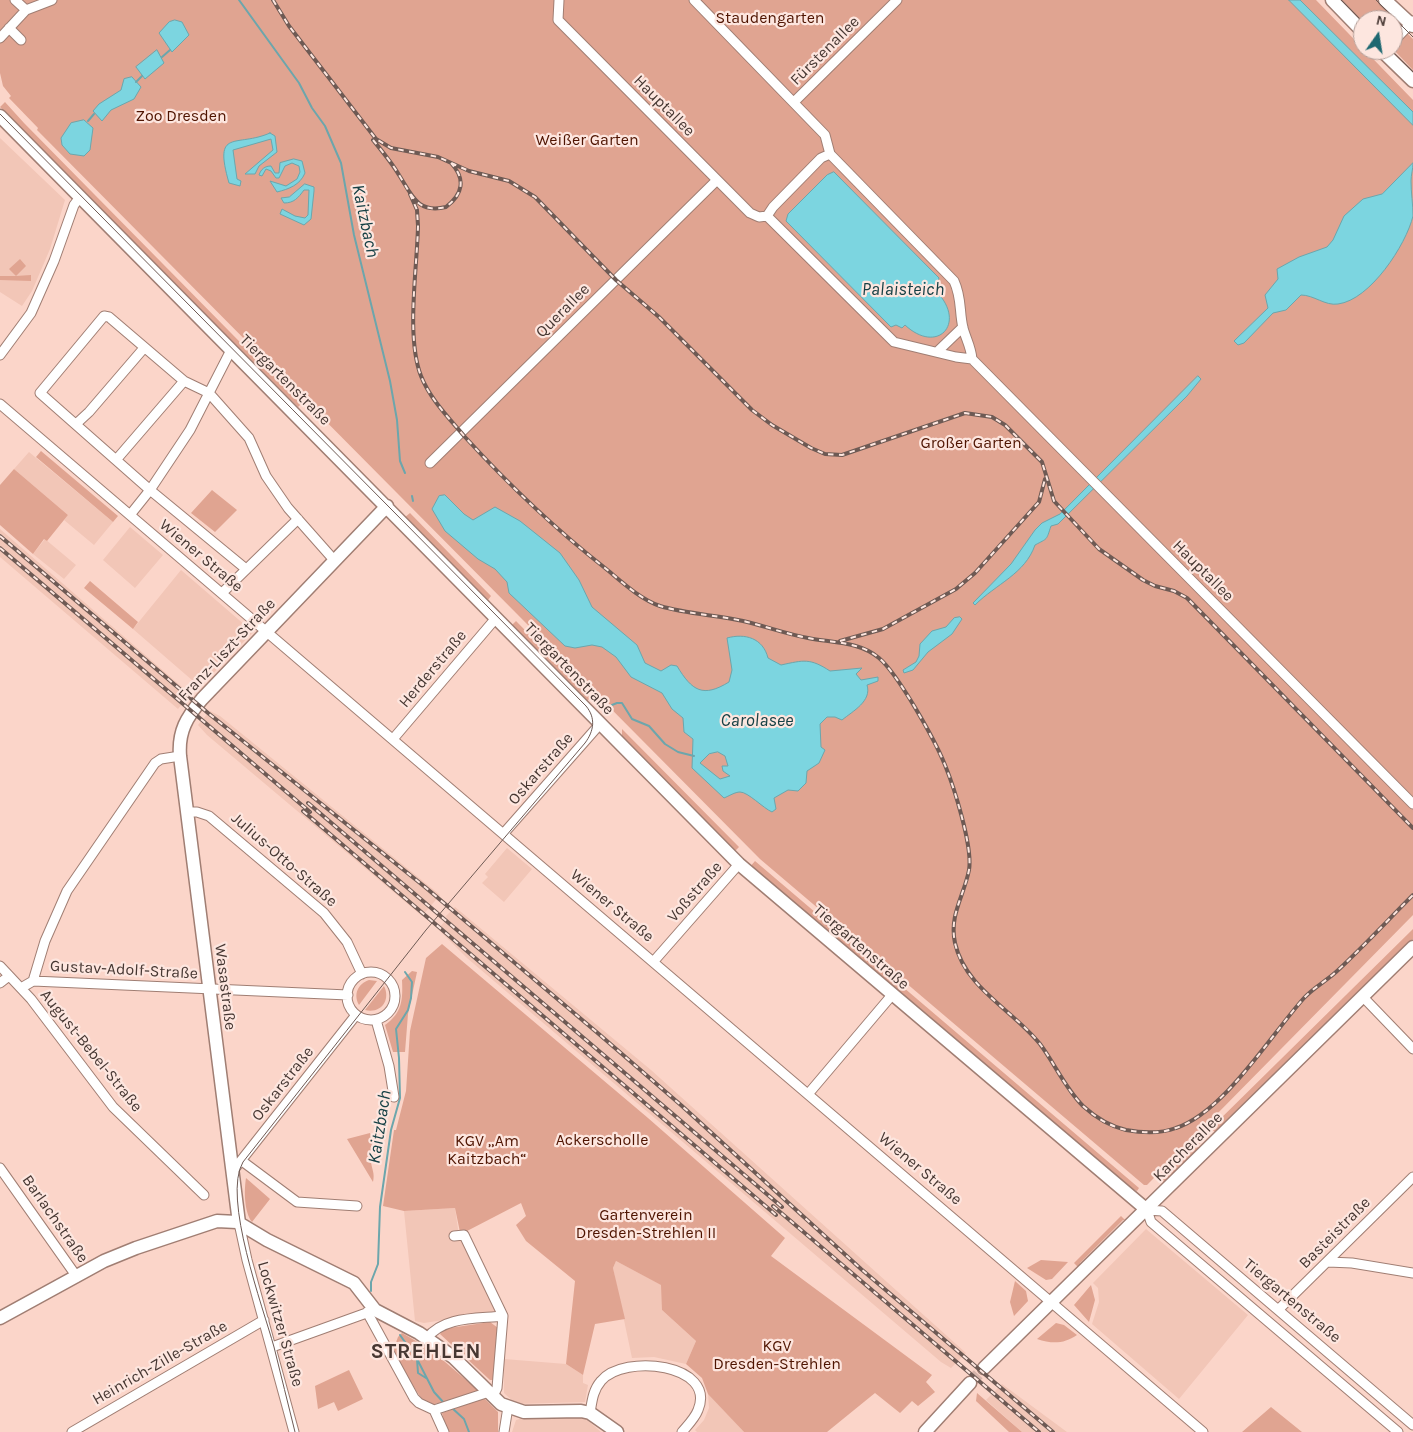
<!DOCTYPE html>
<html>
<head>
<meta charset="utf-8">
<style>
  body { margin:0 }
  #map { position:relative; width:1413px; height:1432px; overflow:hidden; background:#fbd5c9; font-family:Karla,sans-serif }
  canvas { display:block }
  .north { position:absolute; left:1353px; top:10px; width:50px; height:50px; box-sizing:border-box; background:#fde6df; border:1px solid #b4a09a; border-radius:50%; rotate:13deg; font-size:14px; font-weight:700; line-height:20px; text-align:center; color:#463732 }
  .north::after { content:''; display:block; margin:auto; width:18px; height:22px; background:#1d6871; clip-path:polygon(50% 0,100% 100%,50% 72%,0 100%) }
</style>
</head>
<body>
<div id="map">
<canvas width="1413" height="1432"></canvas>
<div class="north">N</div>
</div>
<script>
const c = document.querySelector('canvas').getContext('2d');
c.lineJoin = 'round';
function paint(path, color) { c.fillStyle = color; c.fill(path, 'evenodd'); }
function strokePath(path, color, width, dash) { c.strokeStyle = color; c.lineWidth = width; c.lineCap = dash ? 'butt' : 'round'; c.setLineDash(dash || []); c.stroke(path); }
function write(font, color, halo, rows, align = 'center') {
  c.font = font + ' Karla,sans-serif'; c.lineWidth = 4.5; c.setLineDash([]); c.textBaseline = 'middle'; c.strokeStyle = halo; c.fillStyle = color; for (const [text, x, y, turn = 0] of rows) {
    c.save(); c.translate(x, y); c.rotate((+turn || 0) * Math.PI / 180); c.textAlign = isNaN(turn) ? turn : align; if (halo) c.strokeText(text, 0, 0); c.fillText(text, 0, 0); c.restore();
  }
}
const built = new Path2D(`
  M0,138L65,200L50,249L32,291L22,306L0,292Z
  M29,452L113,522L94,545L64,520L68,515L14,469Z
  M130,527L163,555L135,588L103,560Z
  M0,529L190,694L178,709L0,557Z
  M45,539L76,565L64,579L33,554Z
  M181,570L253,632L200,687L133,629Z
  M210,711L220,716L440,895L422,916L207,735L198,725Z
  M507,848L532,869L504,902L482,883L488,877L485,874Z
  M455,907L651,1070L966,1353L951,1368L941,1362L467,958L438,929L447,919L446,916Z
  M455,1208L459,1236L498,1309L490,1313L424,1323L415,1321L404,1211Z
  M1146,1229L1248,1315L1179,1399L1092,1324L1099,1302L1098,1288L1093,1283Z
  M616,1261L662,1285V1310L696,1341L686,1364L654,1357L632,1358L613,1268Z
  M504,1359L566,1364L583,1375V1383L588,1385L585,1402L516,1404L504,1393Z
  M1002,1384L1067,1432H1022L986,1400Z
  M708,1394H709L744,1432H697L695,1430L704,1420L709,1408Z
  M579,1417L586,1419L601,1432H512L516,1420L523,1418Z`);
const green = new Path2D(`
  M0,0H1316L1413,100V915L1147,1185H1144L760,859L37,130L38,128L9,98L11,96L3,86L0,73Z
  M1340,0H1379L1400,22L1398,24L1413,39V70L1393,49V20H1363V24Z
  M5,102L24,123L301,404L298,407L51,159L19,130V126L0,107Z
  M20,259L26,266L16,276L31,275V281L0,280V276H16L9,269Z
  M41,451L118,516L113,522L36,457Z
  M14,469L68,515L47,541L44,539L33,554L0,525V485Z
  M212,490L237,510L215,532L191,513Z
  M410,513L491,596L488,600L409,520L404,518Z
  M90,581L138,622L133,629L84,588Z
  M516,621L591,697L587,701L512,625Z
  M622,729L739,847L733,853V849L622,736Z
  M755,861L1139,1188L1137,1191L1130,1188L914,1003H909L749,868Z
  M1413,929V939L1230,1122L1216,1133L1211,1128Z
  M442,944L648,1118L785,1238L771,1256L932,1375L926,1382L935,1392L918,1406L912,1401L900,1413L875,1393L827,1432H744L708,1394L702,1378L686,1364L696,1341L662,1310L661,1285L616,1261L613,1268L625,1319L595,1324L583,1375L566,1364L575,1281L526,1241L516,1225L526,1216L521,1203L467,1231L460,1232L455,1208L404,1211L383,1206L394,1130H396L406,1091L410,1031L426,958Z
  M412,971L417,972L408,1014L405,1052H393L385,1025C402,1013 403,1000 402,980Z
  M369,980L377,981L359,1005C353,994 358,984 369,980Z
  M384,986C391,1000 381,1014 365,1010Z
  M370,1133C374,1144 370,1151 371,1162C372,1170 375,1173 373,1182L347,1139Z
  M1200,1138L1203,1140L1197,1146L1199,1148L1163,1185L1158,1180Z
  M246,1178L270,1199L252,1222C244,1212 244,1190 246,1178Z
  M1121,1216L1125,1220H1123L1080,1263L1079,1268L1074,1263Z
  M1041,1260L1068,1262L1052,1279L1046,1280L1027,1268Z
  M1015,1281L1026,1291L1028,1301L1014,1316L1010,1302Z
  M1091,1285L1095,1300L1089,1322L1074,1305Z
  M490,1322L498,1328L493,1380H490L440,1334L443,1329Z
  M1056,1323L1064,1325L1077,1335C1064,1344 1052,1344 1037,1339Z
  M402,1333L430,1349L480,1392L431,1405L423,1401L392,1353L398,1337Z
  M349,1370L363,1399L338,1411L334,1402L318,1409L315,1386Z
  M977,1393L1022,1432H1009L976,1401Z
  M484,1398L498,1412V1432H447L442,1413Z
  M1271,1407L1302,1432H1242Z`);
const water = new Path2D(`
  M1289,0H1300L1413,112V125Z
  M175,20L182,22L189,35L172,52L159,33L169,22Z
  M157,50L164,63L145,79L136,67Z
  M132,77L141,87L134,99L111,110L102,121L93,111L99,104L121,90L124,79Z
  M84,120L93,128L90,150L84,156L70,154L62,145L61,138L71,123Z
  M270,133L275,136L277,152L259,166L255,174H245L273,150L271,139L233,150L237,179L241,181L240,186L229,183C213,127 236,148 270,133Z
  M294,159L302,161L305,173C300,185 289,189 277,192L270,181L286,186L297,179L300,172L299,166L292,163L285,166L279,178H276L271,171L266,169L262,176L259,175C261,169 265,166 271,166L275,173H279L280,163Z
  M1413,163C1413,169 1411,175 1411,181C1411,193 1413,204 1413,216C1406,245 1370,300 1338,304C1325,306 1314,295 1301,295L1286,310L1273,313L1244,343L1238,345L1234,341L1268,308L1265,295L1278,279L1277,269L1299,257L1327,247L1333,240L1344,216L1363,199L1382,194Z
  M834,172L939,278L937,284L940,290L937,292C967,324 937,355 905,325L902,328L896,325L891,327L786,221L788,214L827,175Z
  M305,184L314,187V191L311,219L304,225L280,214L282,209L295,216L305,218L308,215L309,190H304C298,198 294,203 284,203L281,198L289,197Z
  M1198,376L1201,379L1187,396L1058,524L1051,526C1046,541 1048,538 1035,545C1025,574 996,584 975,605L973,603L1011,564L1035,530L1042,523L1060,514Z
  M445,495L464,514L473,520L495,507L520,521L560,553L579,580L592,607L637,645L645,663L661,671L671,665L677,666C692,691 703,698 729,682L732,670L727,638C745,633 763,638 768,658L781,665C804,660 810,658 830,671L862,668L856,674L861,680L878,677V681L867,685C872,701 853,711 842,720L835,717H827L820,724L821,747L825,750L819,763L807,771L806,783L798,791L788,790L774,798L776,809L772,812C763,808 748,792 740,792C735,792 729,796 724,798L692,768L693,739L684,732L683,718L672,709L662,693L631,677L616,657L602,647L592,645L575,648L565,646L509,593L507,582L495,569L478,559L445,531L432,509L439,496ZM718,752L725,756L728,766H722L723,771L730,776L720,779L700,763L709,754Z
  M960,617L962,619L952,634L928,652L913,670L904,673L903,670L916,662L919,656L920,644L932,631L946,627L954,618Z`);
const stream = new Path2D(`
  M239,0L299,83L312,108L325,126L341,163L354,235L390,381L397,420L400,461L405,473
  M162,57L170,50
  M136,82L142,76
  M88,121L94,114
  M412,496L413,501
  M612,705L617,703H622L632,719L649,726L665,744L678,752L694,756
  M371,1291V1282L378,1264L380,1207L391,1130L400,1098L399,1058L396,1029L408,1010L411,998L412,982L405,972
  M400,1335L417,1359L434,1392L444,1403
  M417,1359L418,1373L426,1378
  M452,1408L464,1419L469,1432`);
const secondaryTunnel = new Path2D(`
  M970,1383L984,1368`);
const street = new Path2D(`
  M559,0L558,20L750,213L759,217L767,216L773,207L821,158L830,154
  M694,0L825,135L830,154L954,281C962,298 959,311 963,328C966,339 971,347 972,359L1413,804
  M26,10L52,0
  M9,28L21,40
  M0,38L26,10L15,0
  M1393,42L1413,21
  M794,102L897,0
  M767,216L894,342L956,357L972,359
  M938,351L963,327
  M0,355L31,313L54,261L74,205L80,197
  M0,404L1203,1432
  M76,424L89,412L144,348
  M116,460L184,381
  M430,463L717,180
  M130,515L150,490L190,430L231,350
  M246,569L150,490L40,393L104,316L109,317L184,381L209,393L249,438L266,476L288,508L334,560
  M222,593L298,519
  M393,739L496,618
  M187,812H197L209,816L324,913L347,942L362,974
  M504,833L600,724
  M654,961L739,864
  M0,966L31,999L113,1107L204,1195
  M347 996a24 24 0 1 1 48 0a24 24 0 1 1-48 0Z
  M33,981L45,941L67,891L155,763L161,759L180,756
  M0,983L9,976
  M21,988L33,981L348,995
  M1363,997L1413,1049
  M376,1020L389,1066L394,1097
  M809,1093L892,995
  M242,1161L297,1202L357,1206
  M0,1168L77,1277
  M232,1172L356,1015
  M239,1223L247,1260L294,1432
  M454,1236L464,1235L503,1316
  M1328,1262L1352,1263L1413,1273
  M1278,1310L1413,1177
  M367,1312L414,1398L419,1403L434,1410L489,1392
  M427,1338C444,1316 477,1319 503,1316
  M272,1347L372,1311
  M493,1396L497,1388L503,1316
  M434,1410L444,1432
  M590,1413C592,1401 593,1390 601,1381C624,1353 717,1364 698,1410C695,1418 688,1425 682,1432
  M72,1432L264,1320
  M504,1432L508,1407
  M1398,1432L1151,1222L1147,1210L1162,1211L1413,1425`);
const secondary = new Path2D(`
  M1332,0L1363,32
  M1385,0L1413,26
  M1381,50L1413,81
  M0,116L739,864L1147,1210
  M239,1223L180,756C178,731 187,717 202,699L387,506
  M0,1318L104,1261L136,1248L217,1221L237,1222L267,1240L354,1283L375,1310L419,1333L453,1357L501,1404L524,1412L581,1411L590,1413L617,1432
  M984,1368L1413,947
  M925,1432L970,1383`);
const tram = new Path2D(`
  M1341,0L1363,22
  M1376,0L1413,37
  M1391,50L1413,72
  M0,114L586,706C596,718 594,731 585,743L426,930L243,1162C222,1197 263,1307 274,1347C281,1375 288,1404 295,1432`);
const rail = new Path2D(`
  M273,0L289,26L376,139L391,148L438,157L469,171L509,181L535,197L616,280L659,317L752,410L772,425L811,448L825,454L842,455L965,413L992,417L1005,425L1042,462L1054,501L1099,549L1143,580L1155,586L1174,591L1187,598L1413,828
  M373,140C382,151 392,163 399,175C412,195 417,214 446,207C463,194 466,179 451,163
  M410,194L417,210L418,226C417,270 406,337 421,376C430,399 449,418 465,437C509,485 554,528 605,568C622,582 640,599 660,606C687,614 716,615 743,621C765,626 786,634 808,638C832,643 859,641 879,658C898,674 935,740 945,765C954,787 973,847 969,870C964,896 949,915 955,943C965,988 1013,1010 1040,1044C1055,1064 1065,1088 1083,1106C1095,1117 1109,1126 1126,1130C1142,1133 1160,1134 1176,1128C1224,1112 1270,1036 1304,998C1313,988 1326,981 1336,972C1363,947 1388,920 1413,895
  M0,536L208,713L425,887L600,1035L682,1106L861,1269L1053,1432
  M0,548L310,812
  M840,641L883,629L956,589L975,573L1039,502L1045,479
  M308,803L782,1207
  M303,811L776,1215
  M773,1206L1039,1432`);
const parkNames = [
  ["Staudengarten",770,18],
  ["Zoo Dresden",181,116],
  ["Weißer Garten",587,140],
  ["Großer Garten",971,443],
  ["Ackerscholle",602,1140],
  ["KGV „Am",487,1141],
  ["Kaitzbach“",487,1159],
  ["Gartenverein",646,1215],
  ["Dresden-Strehlen II",646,1233],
  ["KGV",777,1346],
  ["Dresden-Strehlen",777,1364]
];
const streetNames = [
  ["Fürstenallee",825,51,-45],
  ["Hauptallee",664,106,45],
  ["Querallee",563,311,-45],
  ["Tiergartenstraße",285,380,45],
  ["Wiener Straße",201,556,40],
  ["Hauptallee",1203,571,45],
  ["Franz-Liszt-Straße",227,650,-47],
  ["Herderstraße",433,669,-50],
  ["Tiergartenstraße",569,669,46],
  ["Oskarstraße",541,769,-49],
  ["Julius-Otto-Straße",284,860,41],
  ["Voßstraße",695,892,-49],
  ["Wiener Straße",612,906,40],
  ["Tiergartenstraße",861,947,41],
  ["Gustav-Adolf-Straße",124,970,3],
  ["Wasastraße",225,987,83],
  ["August-Bebel-Straße",91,1051,51],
  ["Oskarstraße",283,1084,-52],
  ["Karcherallee",1188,1147,-45],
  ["Wiener Straße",920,1169,40],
  ["Barlachstraße",55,1219,55],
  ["Basteistraße",1335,1233,-45],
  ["Tiergartenstraße",1292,1301,40],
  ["Lockwitzer Straße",280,1324,74],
  ["Heinrich-Zille-Straße",160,1363,-30]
];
const waterNames = [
  ["Kaitzbach",365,221,78],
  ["Palaisteich",903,290],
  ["Carolasee",757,721],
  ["Kaitzbach",380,1127,-81]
];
const districtNames = [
  ["STREHLEN",426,1352]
];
paint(built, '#f2c6b7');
paint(green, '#e0a491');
paint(water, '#7cd5e0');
strokePath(water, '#6ca6ac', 1);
strokePath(stream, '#6ca6ac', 2);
strokePath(secondaryTunnel, '#d7b5ab', 12, [12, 6]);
strokePath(street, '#a07e73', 11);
strokePath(secondary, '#a07e73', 15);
strokePath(street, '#fff', 9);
strokePath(secondary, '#fff', 12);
strokePath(tram, '#6e5a54', 1);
strokePath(rail, '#6e5a54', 4);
strokePath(rail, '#fde6df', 2, [5.5]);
write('16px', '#4f1401', '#fde6df', parkNames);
write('16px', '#463732', '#fde6df', streetNames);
write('italic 18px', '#164045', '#fde6df', waterNames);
c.letterSpacing = '1px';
write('bold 21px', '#463732', '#fde6df', districtNames);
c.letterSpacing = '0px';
</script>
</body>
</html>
